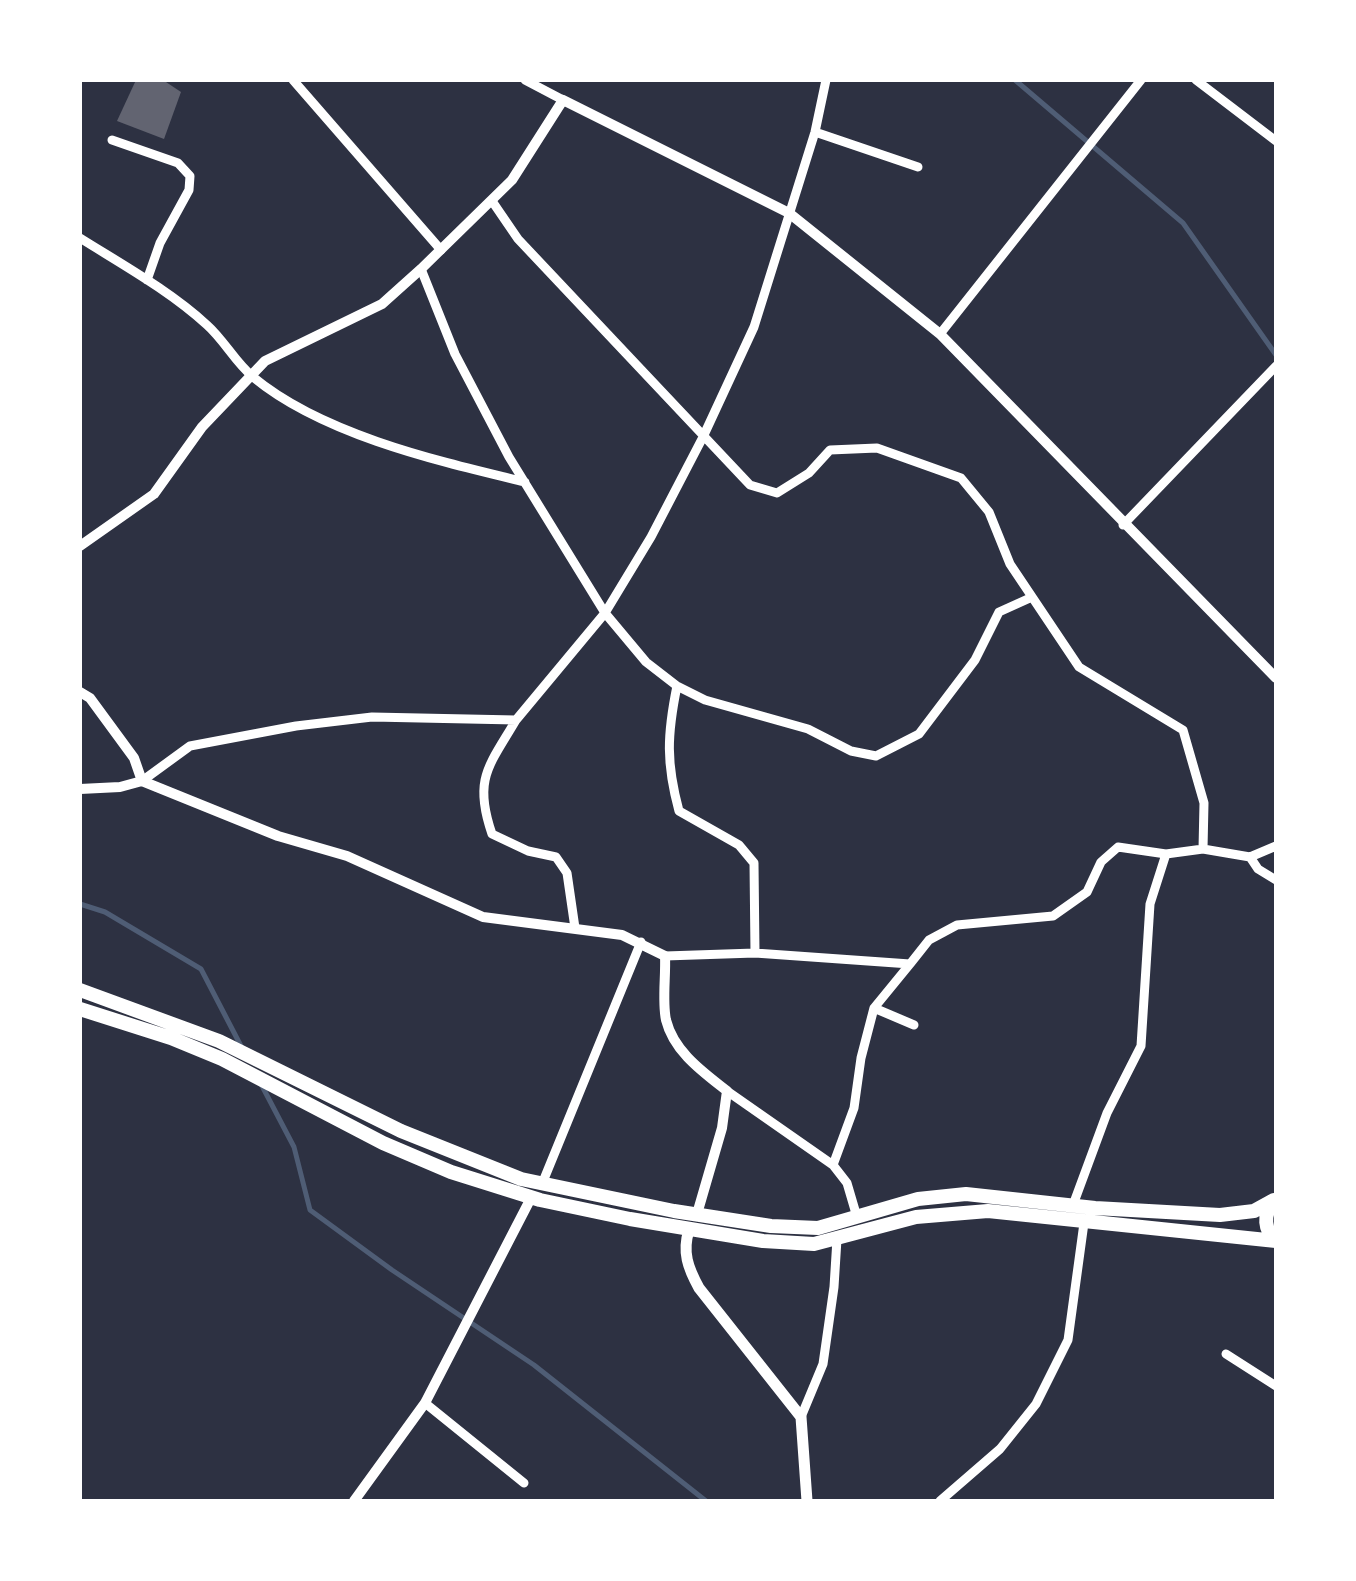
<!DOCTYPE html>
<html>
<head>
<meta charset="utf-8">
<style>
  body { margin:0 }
  #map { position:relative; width:1356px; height:1581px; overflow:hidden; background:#2d3142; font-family:"DejaVu Sans",sans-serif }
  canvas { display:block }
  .frame { position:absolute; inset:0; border:82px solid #fff; pointer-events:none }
</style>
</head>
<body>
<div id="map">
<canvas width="1356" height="1581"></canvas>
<div class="frame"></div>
</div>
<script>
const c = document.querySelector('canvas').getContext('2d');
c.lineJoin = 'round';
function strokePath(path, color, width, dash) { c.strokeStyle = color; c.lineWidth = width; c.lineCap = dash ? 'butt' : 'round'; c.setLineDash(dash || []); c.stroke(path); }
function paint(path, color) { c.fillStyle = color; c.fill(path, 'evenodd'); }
const stream = new Path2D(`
  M1015,80L1183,223L1276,355
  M80,904L105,912L201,969L242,1048
  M261,1084L294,1147L310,1210L392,1270L534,1365L706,1501`);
const building = new Path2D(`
  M136,80H163L181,92L164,139L117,121Z`);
const minor = new Path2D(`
  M293,80L441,250
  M525,80L563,100
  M1196,80L1276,141
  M815,132L918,167
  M112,140L178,163L190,176L189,190L160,243L147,280
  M492,201L518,239L750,485L777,493L809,473L830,450L877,448L961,478L989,512L1010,564L1079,667L1183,730L1204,803L1203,849
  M80,238C123,265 170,291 207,325C224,340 235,362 253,377C323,435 438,461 525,482
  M421,269L455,354L509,457L605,613L646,662L677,686L705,700L808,729L851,751L876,756L919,734L975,660L999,612L1030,598
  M940,334L1141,80
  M1123,525L1276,366
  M677,686C667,735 666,763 679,811L739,845L754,863L755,953
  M516,720C489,766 473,779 492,834L528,851L556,857L567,873L575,928
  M142,781L190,746L296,726L372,717L516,720L605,613L651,537L703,437L754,327L815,132L826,80
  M1250,857L1258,869L1276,880
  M665,956L755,953L910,964L929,940L957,925L1053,916L1087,892L1101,862L1118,847L1166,854L1203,849L1250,857L1276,846
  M910,964L874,1008L914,1025
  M727,1091L833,1165L847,1183L857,1217
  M833,1165L854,1108L861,1058L874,1008
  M542,1184L641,942
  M1073,1205L1107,1113L1141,1046L1150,904L1166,854
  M1226,1354L1276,1386
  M425,1403L524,1483
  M801,1417L823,1364L834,1287L837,1239
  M940,1501L1000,1449L1036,1404L1068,1340L1084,1223`);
const tertiary = new Path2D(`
  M80,546L154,494L202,427L265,361L382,304L421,269L512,180L563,100L789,213L940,334L1276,678
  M80,692L90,698L134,758L142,781
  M80,789L120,787L142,781L278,836L347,856L483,917L622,935L665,956C666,976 662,1001 666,1020C674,1052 703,1072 727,1091L722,1128L697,1214
  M354,1501L425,1403L531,1198`);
const secondary = new Path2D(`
  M689,1230C682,1252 688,1268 699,1288L801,1417L807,1501`);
const primary = new Path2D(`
  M80,990L219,1041L401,1131L521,1179L674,1211L771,1226L818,1228L918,1199L966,1194L1095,1208L1220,1215L1254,1211L1274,1200
  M80,1009L171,1038L222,1059L383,1143L451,1172L540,1200L630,1219L763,1241L814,1244L916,1217L988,1211L1276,1241
  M1273,1202C1263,1215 1264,1230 1276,1241`);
strokePath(stream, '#4f5d75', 5);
paint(building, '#626471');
strokePath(minor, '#fff', 9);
strokePath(tertiary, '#fff', 10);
strokePath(secondary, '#fff', 11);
strokePath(primary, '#fff', 14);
</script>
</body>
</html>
